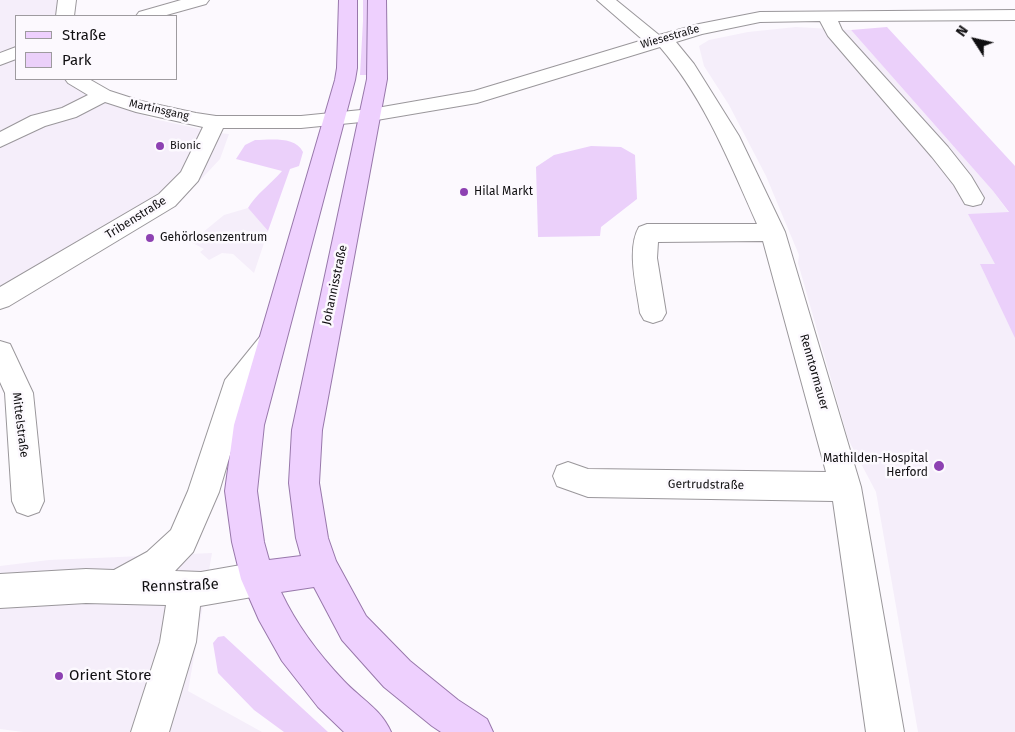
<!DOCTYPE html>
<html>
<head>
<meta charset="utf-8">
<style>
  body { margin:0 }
  #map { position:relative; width:1015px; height:732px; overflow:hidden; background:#fcf9fe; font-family:"Fira Sans",sans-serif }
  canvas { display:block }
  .legend { position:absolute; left:15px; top:15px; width:162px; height:65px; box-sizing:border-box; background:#fcf9fe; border:1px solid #9e9b9f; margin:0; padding:6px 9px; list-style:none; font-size:15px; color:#100f11 }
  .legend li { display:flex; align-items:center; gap:10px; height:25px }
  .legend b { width:25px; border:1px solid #9e9b9f }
  .north { position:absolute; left:950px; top:15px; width:50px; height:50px; -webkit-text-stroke:4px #fcf9fe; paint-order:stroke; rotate:305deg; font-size:14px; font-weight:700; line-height:20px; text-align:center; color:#100f11 }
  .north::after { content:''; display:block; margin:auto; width:18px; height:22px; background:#100f11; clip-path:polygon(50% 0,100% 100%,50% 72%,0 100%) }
</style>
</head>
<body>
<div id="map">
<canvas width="1015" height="732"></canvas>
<ul class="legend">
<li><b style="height:6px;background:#eed0fe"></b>Straße</li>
<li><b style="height:14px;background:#ebd0fa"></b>Park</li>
</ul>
<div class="north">N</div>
</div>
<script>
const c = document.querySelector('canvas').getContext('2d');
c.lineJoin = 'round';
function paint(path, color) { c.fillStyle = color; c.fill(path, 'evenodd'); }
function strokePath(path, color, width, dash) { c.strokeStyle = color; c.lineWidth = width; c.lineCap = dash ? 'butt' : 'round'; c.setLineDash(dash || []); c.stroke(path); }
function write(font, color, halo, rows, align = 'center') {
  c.font = font + ' "Fira Sans",sans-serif'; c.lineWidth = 5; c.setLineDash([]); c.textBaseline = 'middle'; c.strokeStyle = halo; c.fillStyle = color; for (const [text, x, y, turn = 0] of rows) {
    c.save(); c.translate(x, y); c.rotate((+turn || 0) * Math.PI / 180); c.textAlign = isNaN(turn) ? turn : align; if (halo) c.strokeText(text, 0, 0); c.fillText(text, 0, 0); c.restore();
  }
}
const built = new Path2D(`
  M0,0H59L60,16H16V79H67L70,83L112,103L154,119L219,133L229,134L220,159L180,202L0,309Z
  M796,27L851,30L993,191L1015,221V732H918L876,492L848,439L798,263L799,255L766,176L729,105L704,66L699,46L709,40L748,32Z
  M248,208L268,231L254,273L233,254L222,253L209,260L200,252L204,249L191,242L224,215Z
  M212,553L188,691L262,732H23L0,729V566L49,560Z`);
const green = new Path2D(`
  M363,0H367L368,75H360L363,21Z
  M887,27L1015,166V338L980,264H995L968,214L1009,212L993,191L851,30Z
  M255,140C271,140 295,136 303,152L299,166L290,169L268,231L248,208C256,194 271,184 282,171L236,159L245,145Z
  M591,146L621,147L635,155L637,199L601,227L600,236L538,237L536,167L554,155Z
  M224,636L328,732H284L254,710L218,673L213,643L218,637Z`);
const minor = new Path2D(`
  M58,0H76L74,16H56Z
  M181,0H209L206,4L163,16H136L139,12Z
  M597,0H616L659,35L699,24L760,12L1015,10V20L838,21L842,30L948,147L971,176L984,198L981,204L973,206L965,204L954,185L932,157L828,36L820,21L760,22L702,34L676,42L694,64L739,136L785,232L861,487L904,732H866L833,501L588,497L557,486L553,476L557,466L568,462L588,469L826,472L763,241L658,242L657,258L666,313L662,320L653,323L644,320L640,313C637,289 626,249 639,227L647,224H757C730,163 704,98 660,47L477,103L371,121L301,128H223L198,181L175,206L9,306L0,309V287L159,194L181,172L203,127L136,112L105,102L76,117L45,126L0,147V132L31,116L62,108L88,95L68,83L65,79H89L110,91L141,101L196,113L216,116H301L371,109L474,91L643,40Z
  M16,47V59L0,65V53Z
  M272,330L281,333L285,341L248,394L219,492L193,552L175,571L201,572L258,562L270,567L275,579L270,591L258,596L200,606L196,642L169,732H131L160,642L166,605L86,603L0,608V574L86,569L114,570L147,552L171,530L188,491L225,380L263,333Z
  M0,341L10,344L33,393L44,501L39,512L28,516L17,512L12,501L5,393L0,382Z`);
const major = new Path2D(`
  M339,0H357V68L355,80L264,425L257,491L264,542L269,560L301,556L296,538L289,483L292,430L367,79L368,0H386L387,79L322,430L319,483L328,538L336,561L366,616L410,661L458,700L487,719L493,732H441L432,726L384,687L342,640L314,587L281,592C296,624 320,656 344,681C361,699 381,709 391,732H344L318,707L282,661L259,620L241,579L232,542L225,491L234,425L335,80L337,68Z`);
const markers = [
  [160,146,5,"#8d41b2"],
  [464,192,5,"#8d41b2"],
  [150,238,5,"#8d41b2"],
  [939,466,6,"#8d41b2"],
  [59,676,5,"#8d41b2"]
];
const farStreetnames = [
  ["Wiesestraße",670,37,-16],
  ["Martinsgang",159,110,13]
];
const farPoinames = [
  ["Bionic",170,146]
];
const poiNames = [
  ["Hilal Markt",474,192],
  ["Gehörlosenzentrum",160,238],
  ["Mathilden-Hospital",928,459,"right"],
  ["Herford",928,473,"right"]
];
const streetNames = [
  ["Tribenstraße",136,218,-32],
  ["Johannisstraße",335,285,-78],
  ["Renntormauer",814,372,74],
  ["Mittelstraße",20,425,83],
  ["Gertrudstraße",706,485,1]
];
const nearStreetnames = [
  ["Rennstraße",180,586,-2]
];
const nearPoinames = [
  ["Orient Store",69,676]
];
paint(built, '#f5eefa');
paint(green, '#ebd0fa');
strokePath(minor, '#9a979b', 2);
strokePath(major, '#9878ab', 2);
paint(minor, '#fff');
paint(major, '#eed0fe');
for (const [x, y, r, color] of markers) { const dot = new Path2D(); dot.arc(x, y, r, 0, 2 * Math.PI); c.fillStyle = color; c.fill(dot); strokePath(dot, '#fcf9fe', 2); }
write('11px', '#100f11', '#fcf9fe', farStreetnames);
write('11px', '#100f11', '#fcf9fe', farPoinames, 'left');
write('12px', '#100f11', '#fcf9fe', poiNames, 'left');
write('12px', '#100f11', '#fcf9fe', streetNames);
write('15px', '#100f11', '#fcf9fe', nearStreetnames);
write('15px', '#100f11', '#fcf9fe', nearPoinames, 'left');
</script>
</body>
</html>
